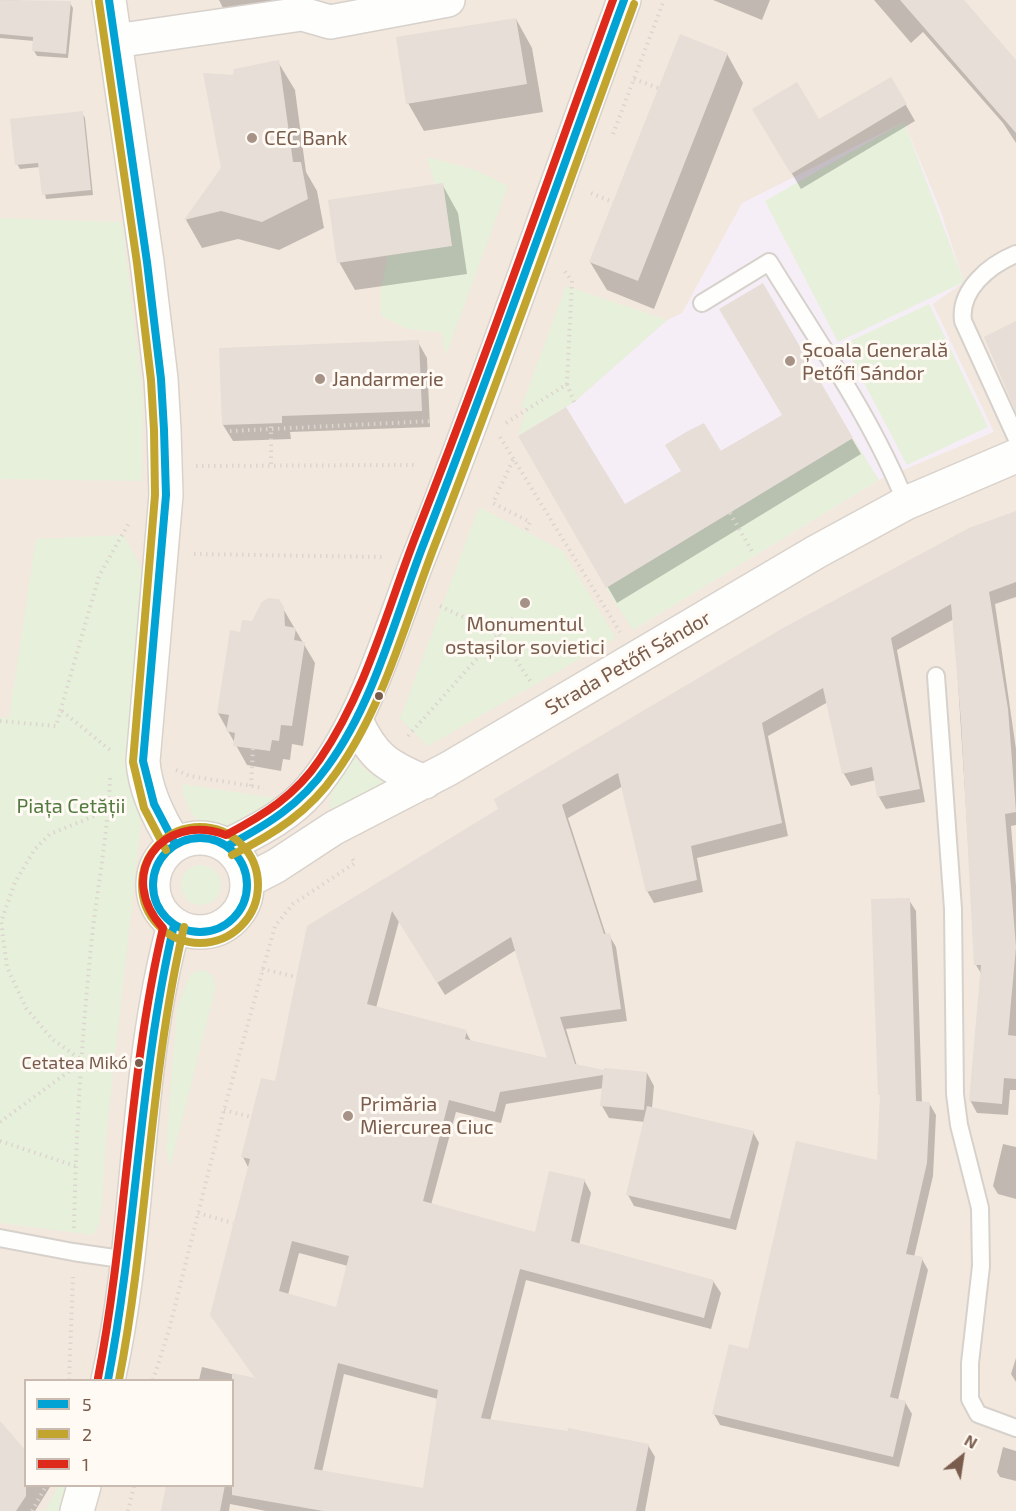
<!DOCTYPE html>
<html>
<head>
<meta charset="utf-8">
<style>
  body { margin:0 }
  #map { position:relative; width:1016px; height:1511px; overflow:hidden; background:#f9f5f0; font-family:"Exo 2",sans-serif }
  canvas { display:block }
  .legend { position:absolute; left:24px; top:1379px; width:210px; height:108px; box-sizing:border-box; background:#fffaf3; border:2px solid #cabbb1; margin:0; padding:8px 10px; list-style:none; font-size:18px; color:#7a5c4d }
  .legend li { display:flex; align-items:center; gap:12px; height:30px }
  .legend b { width:30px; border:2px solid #cabbb1 }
  .north { position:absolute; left:932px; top:1427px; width:60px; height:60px; -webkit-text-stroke:4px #fffaf3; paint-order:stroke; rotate:30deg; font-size:16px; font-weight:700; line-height:24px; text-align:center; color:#7a5c4d }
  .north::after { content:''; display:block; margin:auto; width:21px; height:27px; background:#7a5c4d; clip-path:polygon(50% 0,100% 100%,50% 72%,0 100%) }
</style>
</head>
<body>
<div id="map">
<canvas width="1016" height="1511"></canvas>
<ul class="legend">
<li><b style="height:8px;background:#01a2d4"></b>5</li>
<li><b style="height:8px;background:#c1a52f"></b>2</li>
<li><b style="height:8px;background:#dd2a1b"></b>1</li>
</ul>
<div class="north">N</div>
</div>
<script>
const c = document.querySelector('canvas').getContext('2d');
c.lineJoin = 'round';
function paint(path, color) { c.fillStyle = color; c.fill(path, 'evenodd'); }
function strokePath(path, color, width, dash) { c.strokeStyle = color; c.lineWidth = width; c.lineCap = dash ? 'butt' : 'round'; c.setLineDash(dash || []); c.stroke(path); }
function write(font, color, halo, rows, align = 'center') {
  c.font = font + ' "Exo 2",sans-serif'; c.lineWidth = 6; c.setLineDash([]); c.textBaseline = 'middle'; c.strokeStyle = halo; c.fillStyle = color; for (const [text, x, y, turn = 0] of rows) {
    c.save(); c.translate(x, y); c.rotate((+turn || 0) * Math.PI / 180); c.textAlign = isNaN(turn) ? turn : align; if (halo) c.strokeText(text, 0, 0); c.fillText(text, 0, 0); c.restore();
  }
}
const residential = new Path2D(`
  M0,0H1016V1511H0ZM26,1380H232V1486H26Z`);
const education = new Path2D(`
  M904,122L940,209L964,282L933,304L994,432L879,480L633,630L518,436L574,402L667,320L682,313L742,203Z`);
const green = new Path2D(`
  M904,122L964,282L838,342L765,201Z
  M427,157L476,170L508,186L446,355L441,332L407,329L381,316V288L388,255L452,246L443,183L435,184Z
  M0,218L122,222L143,399L142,481L0,479Z
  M566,286L667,320L574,402L518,436L526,410L521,408Z
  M929,304L988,427L907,465L844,344Z
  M853,438L879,480L633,630L606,588Z
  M479,507L563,551L616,638L428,746L400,719Z
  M124,535L149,584L144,795L106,1136L102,1205L99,1224L94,1235L0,1223V717L9,718L36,539Z
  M354,754C361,768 370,775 385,780L386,784L331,811C326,793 343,768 354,754Z
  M182,784L287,800C269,809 250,823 231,829C202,837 184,808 182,784Z
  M181 885a20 20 0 1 1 40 0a20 20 0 1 1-40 0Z
  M205,970L212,975L216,986L170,1167L166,1149L177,1008L190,975L196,971Z
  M58,1486H69L62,1511H45Z`);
const shadow = new Path2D(`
  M0,0L70,3L73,8L68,58L37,56L34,51V41L0,38Z
  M219,0H312L235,32Z
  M713,0H770L762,20Z
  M874,0H940L1016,62V143L1003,123L923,32L911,43Z
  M516,19L532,48L543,112L424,131L408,103Z
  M727,54L743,83L654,309L607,290L590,262Z
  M278,62L295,90L306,172L317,191L324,228L279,250L238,239L202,248L186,220L222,169L234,77Z
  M891,79L915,121L801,189L754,109L819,122Z
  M82,113L85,118L93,195L46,199L40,167L20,169L17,164Z
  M442,184L458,213L467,274L355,290L339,262Z
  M762,285L861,454L617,603L520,436L625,506L784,415Z
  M418,342L427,358L430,427L290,432L291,439L233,441L223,425L220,349Z
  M1016,512V597L995,604L1016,749V825L1011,826L1016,886V1090H1010L1008,1115L977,1113L970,1100L982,975L976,965L954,619L897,650L925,802L886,809L879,797L876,780L851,786L844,774L828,702L768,736L788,836L697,858L703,892L654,903L647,891L623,786L568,818L606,935H609L616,947L627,1021L566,1029L577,1066L605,1072L647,1073L654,1086L652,1108L753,1132L759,1143L736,1230L634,1206L628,1195L645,1122L609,1118L602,1106L604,1088L506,1104L501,1123L456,1112L431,1205L536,1233L584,1180L591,1193L579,1245L713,1281L721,1293L711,1329L526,1280L490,1421L648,1445L655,1457L645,1511H266L230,1504L229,1511H163L168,1486H232V1380H199L202,1367L257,1380L249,1169L243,1157L276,1083L309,927ZM399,921L445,995L516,950L549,1060L472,1043L466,1032L376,1008ZM299,1253L348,1266L337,1308L288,1295ZM344,1374L438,1399L424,1489L322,1472Z
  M278,600L315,663L303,746L292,744L290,760L283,759L281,771L247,765L218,713L241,634Z
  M909,900L916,911L922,1103H929L936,1115L933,1176L914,1257L922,1259L928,1270L898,1400L905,1402L912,1414L899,1467L720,1425L714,1414L749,1350L879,1162L882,1098L879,1094Z
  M1003,1144L1016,1147V1199L998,1194L993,1186Z
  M1016,1358V1382L1011,1374Z
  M0,1433L26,1486L50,1487L35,1511H0Z
  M1003,1447L1016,1451V1481L1000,1477L997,1472Z`);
const building = new Path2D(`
  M0,0L71,1L66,54L32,51L33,37L0,34Z
  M900,0H964L1016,60V133Z
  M516,18L527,84L406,104L396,37Z
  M680,34L728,53L638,281L589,262Z
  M279,60L293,162H301L308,199L262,222L221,211L184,220L221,168L203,73L233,75L234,69Z
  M891,77L907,104L791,174L752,109L797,82L819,119Z
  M83,111L91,190L42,195L38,163L15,165L10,119Z
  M443,183L452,246L337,263L328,200Z
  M763,283L853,438L606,588L518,436L566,407L625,504L681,471L665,445L686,432L704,423L721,451L782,415L719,309Z
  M1016,321V412L984,337Z
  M419,340L422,411L282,416V423L222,425L219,348Z
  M1016,511V582L989,592L1008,709L1016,812L1005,814L1016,947L1008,1035L1016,1036V1079L1004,1078L1002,1104L969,1101L981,965H974L961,721L951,604L891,638L920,789L877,797L872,767L842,774L823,688L762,723L782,823L691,846L697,880L646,892L618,773L562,805L604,934L610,933L621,1009L560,1017L575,1064L604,1070V1068L647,1072L644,1110L600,1106L603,1075L500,1092L495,1112L449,1100L423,1201L535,1232L549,1171L585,1179L571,1241L714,1280L704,1318L520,1269L481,1418L568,1431V1428L649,1444L636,1511H323L232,1495V1373L255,1378L210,1315L250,1159L241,1157L261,1078L275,1081L307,926L498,809L494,799L783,628L969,528ZM392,911L437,983L511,937L547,1058L465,1039L467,1030L367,1004ZM292,1241L349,1256L336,1307L279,1291ZM338,1363L438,1390L423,1488L314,1469Z
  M268,598L279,599L284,607L285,626L296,628L294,640L305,642L292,726L281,725L279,741L272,740L270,751L233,746L235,733L226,731L229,715L217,713L230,630L240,632L242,620L252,621L261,603Z
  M910,898L916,1101L930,1102L927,1163L906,1254L923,1257L890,1397L906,1401L893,1457L712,1414L729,1344L748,1349L796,1141L877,1160L880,1095H878L871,899Z
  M647,1106L754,1131L730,1219L626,1195Z
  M0,1421L26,1451V1496L16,1511H0Z
  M166,1485H225L220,1511H161Z`);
const path = new Path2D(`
  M634,79L658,88
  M613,134L664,0
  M591,193L613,202
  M567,384L574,402
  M506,423L567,384L572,281L563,269
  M230,431L433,421
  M500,437L620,632
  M513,460L493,503L530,522L526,531
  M271,464V423
  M196,466L418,465
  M730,513L753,553
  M194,554L382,557
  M440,606L499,634L532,684
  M62,711L110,750
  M0,721L56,726L99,576L130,521
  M408,736L514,617
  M176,770L190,776L264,788
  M251,786L253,748
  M262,969L297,977
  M224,1110L251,1117
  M0,1122L83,1061L52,1039L26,1008L7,967L1,922L15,882L35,849L50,834L109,810
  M0,1141L75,1166
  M198,1213L233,1223
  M74,1228C76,1131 82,1033 92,937C98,884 108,831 110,778
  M69,1380L73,1277
  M153,1380L169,1330L224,1110L275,926L293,904L355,863L351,857
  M32,1511L46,1486
  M128,1511L134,1486`);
const lane = new Path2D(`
  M1016,254C989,265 959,290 963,321L1016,437
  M702,303L769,262C817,340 872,418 906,503
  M936,676L953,909L955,1094L959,1125L980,1208L981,1266L970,1363V1399L978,1414L1016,1428
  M0,1238L73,1252L128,1260`);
const street = new Path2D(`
  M115,41L302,14L330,22L448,0`);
const secondary = new Path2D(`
  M109,0L147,262L161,379L164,430L166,495L143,761C145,791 159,819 175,844
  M356,720C372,757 388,767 425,782
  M153 885a47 47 0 1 1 94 0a47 47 0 1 1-94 0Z
  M227,846C256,831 288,816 310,790C363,728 388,637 417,562C491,376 555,187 624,0
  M247,881L276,866L334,828L448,769L816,552L906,503L1016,456
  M108,1380C142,1231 133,1074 174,925
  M77,1511L84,1486`);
const bus1 = new Path2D(`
  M109,0L147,262L161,379L164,430L166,495L143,761L154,804L175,844
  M153 885a47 47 0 1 1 94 0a47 47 0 1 1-94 0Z
  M227,846C267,825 300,805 327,767C374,703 394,621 422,548C493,367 557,183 624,0
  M108,1380C137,1229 139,1075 174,925`);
const bus2 = new Path2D(`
  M99,2L137,263L151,380L154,430L155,495L133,762L144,808L166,850
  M142 885a58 58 0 1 1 116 0a58 58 0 1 1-116 0Z
  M232,855C274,834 309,812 336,773C384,706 405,623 434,547C504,367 568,185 634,4
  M119,1380C148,1230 149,1077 184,927`);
const bus3 = new Path2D(`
  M98,1378C127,1229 128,1076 163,928C115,876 161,811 226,835C264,815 296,795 320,759C366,692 387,610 416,535C486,358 548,178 613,0`);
const markers = [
  [252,138,6,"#a69286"],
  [790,361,6,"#a69286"],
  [320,379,6,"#a69286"],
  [525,603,6,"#a69286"],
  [379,696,5,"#7a5c4d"],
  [139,1063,5,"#7a5c4d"],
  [348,1116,6,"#a69286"]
];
const busNames = [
  ["Cetatea Mikó",128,1063]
];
const poiNames = [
  ["CEC Bank",264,138],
  ["Școala Generală",802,350],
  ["Petőfi Sándor",802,373],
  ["Jandarmerie",332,379],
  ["Monumentul",525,624,"center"],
  ["ostașilor sovietici",525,647,"center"],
  ["Primăria",360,1104],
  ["Miercurea Ciuc",360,1127]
];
const streetNames = [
  ["Strada Petőfi Sándor",628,663,-30]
];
const parkNames = [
  ["Piața Cetății",71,806]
];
paint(residential, '#f2e8de');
paint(education, '#f6eef6');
paint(green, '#e7f0db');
paint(shadow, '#0003');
paint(building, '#e6ded7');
strokePath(lane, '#d7d1cb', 20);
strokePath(street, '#d7d1cb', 36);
strokePath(secondary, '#d9d2cb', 36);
strokePath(path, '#dcd5d0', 4, [1.5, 4.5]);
strokePath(lane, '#fefefd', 16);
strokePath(street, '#fefefd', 33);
strokePath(secondary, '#fefefd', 33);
strokePath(bus1, '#01a2d4', 8);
strokePath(bus2, '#c1a52f', 8);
strokePath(bus3, '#dd2a1b', 8);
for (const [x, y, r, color] of markers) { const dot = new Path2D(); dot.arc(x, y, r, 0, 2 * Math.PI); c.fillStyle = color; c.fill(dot); strokePath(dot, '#fffaf3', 2); }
write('18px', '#7a5c4d', '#fffaf3', busNames, 'right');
write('20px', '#7a5c4d', '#fffaf3', poiNames, 'left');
write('20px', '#7a5c4d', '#fffaf3', streetNames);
write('20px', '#537a41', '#fffaf3', parkNames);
</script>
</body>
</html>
